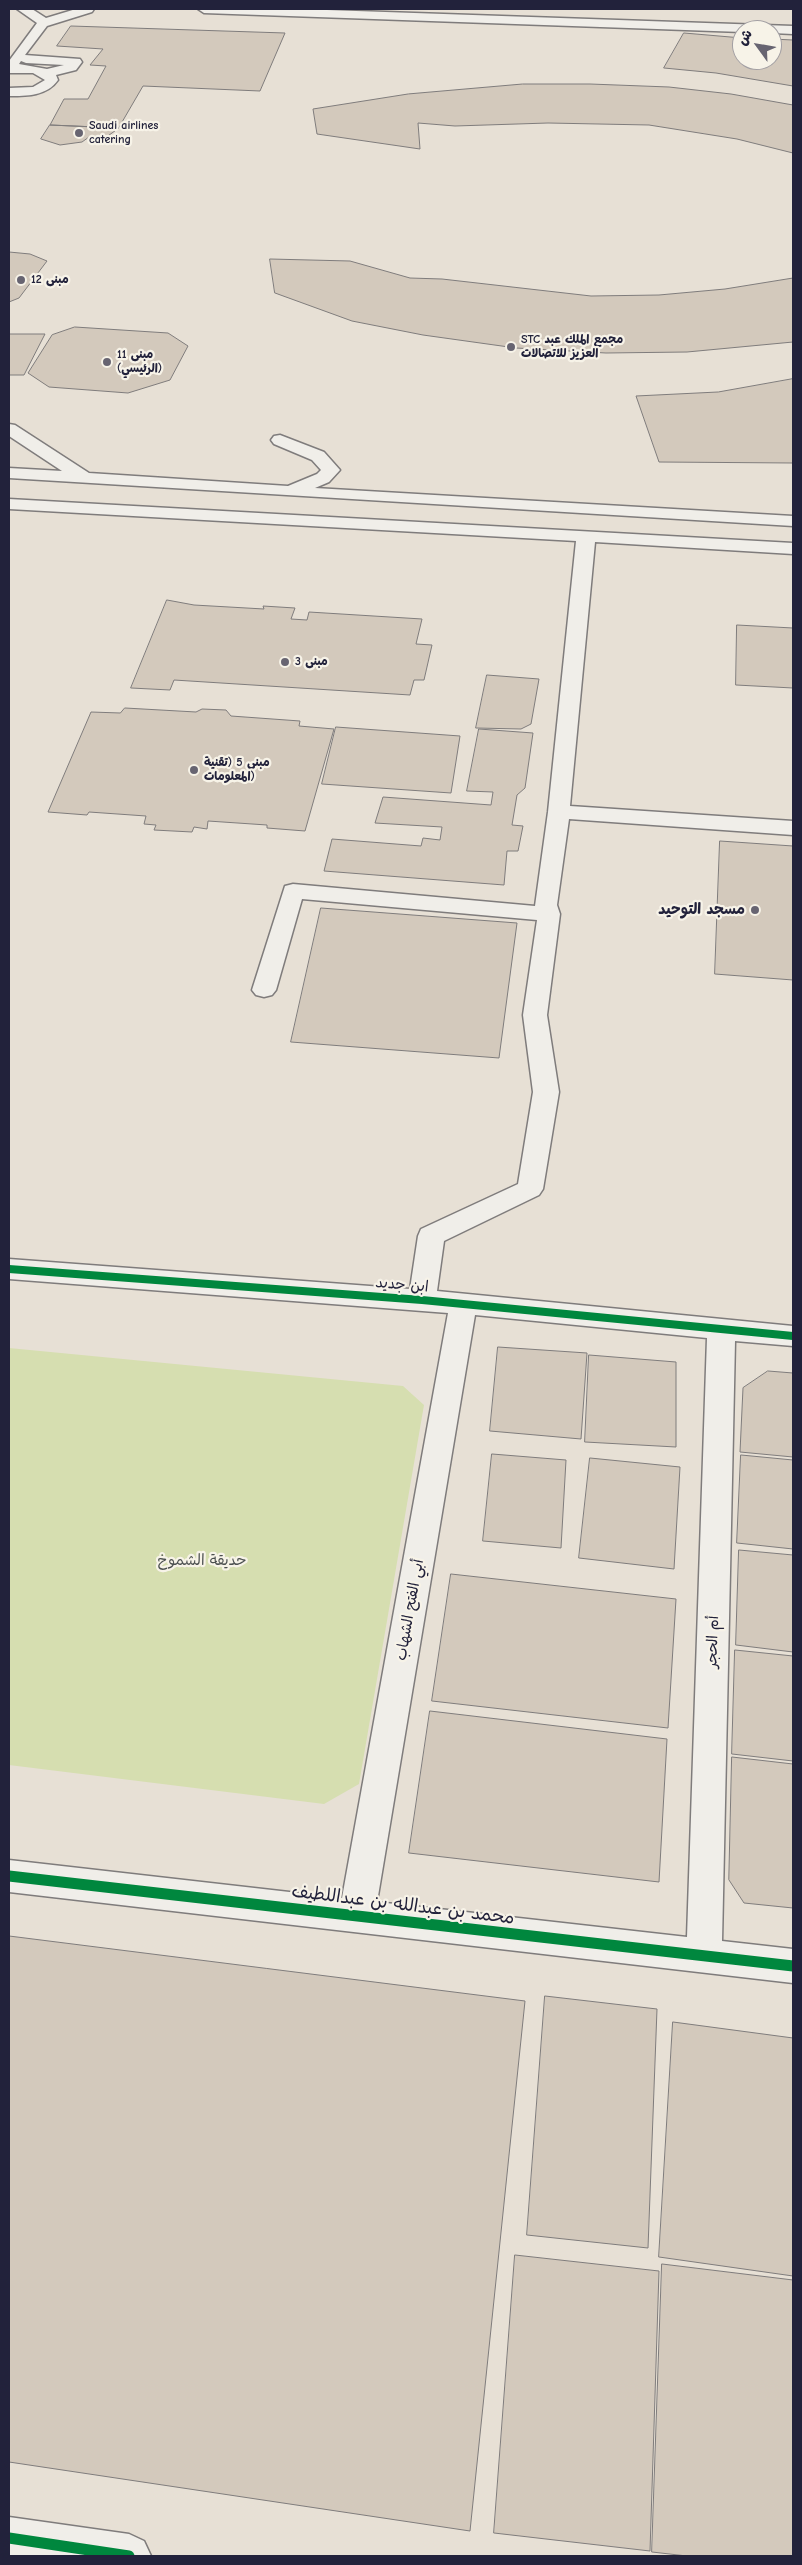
<!DOCTYPE html>
<html>
<head>
<meta charset="utf-8">
<style>
  body { margin:0 }
  #map { position:relative; width:802px; height:2565px; overflow:hidden; background:#e7e0d5; font-family:"Comic Neue","Playpen Sans Arabic",sans-serif }
  canvas { display:block }
  .frame { position:absolute; inset:0; border:10px solid #22223b; pointer-events:none }
  .north { position:absolute; left:732px; top:20px; width:50px; height:50px; box-sizing:border-box; background:#f7f3e8; border:1px solid #a29fa3; border-radius:50%; rotate:302deg; font-size:14px; font-weight:700; line-height:20px; text-align:center; color:#22223b }
  .north::after { content:''; display:block; margin:auto; width:18px; height:22px; background:#676471; clip-path:polygon(50% 0,100% 100%,50% 72%,0 100%) }
</style>
</head>
<body>
<div id="map">
<canvas width="802" height="2565"></canvas>
<div class="frame"></div>
<div class="north">ش</div>
</div>
<script>
const c = document.querySelector('canvas').getContext('2d');
c.lineJoin = 'round';
function paint(path, color) { c.fillStyle = color; c.fill(path, 'evenodd'); }
function strokePath(path, color, width, dash) { c.strokeStyle = color; c.lineWidth = width; c.lineCap = dash ? 'butt' : 'round'; c.setLineDash(dash || []); c.stroke(path); }
function write(font, color, halo, rows, align = 'center') {
  c.font = font + ' "Comic Neue","Playpen Sans Arabic",sans-serif'; c.lineWidth = 4.5; c.setLineDash([]); c.textBaseline = 'middle'; c.strokeStyle = halo; c.fillStyle = color; for (const [text, x, y, turn = 0] of rows) {
    c.save(); c.translate(x, y); c.rotate((+turn || 0) * Math.PI / 180); c.textAlign = isNaN(turn) ? turn : align; if (halo) c.strokeText(text, 0, 0); c.fillText(text, 0, 0); c.restore();
  }
}
const green = new Path2D(`
  M9,1348L403,1386L424,1405L359,1784L324,1804L9,1765Z`);
const building = new Path2D(`
  M71,26L285,33L260,91L143,86L118,129L119,128L50,125L64,99H88L106,66L90,65L103,49L57,46Z
  M684,33L742,38V60H772V39L793,40V86L716,73L664,68Z
  M523,84H590L669,87L731,94L793,105V153L737,139L649,125L548,123L455,126L418,123L420,149L317,134L313,109L408,94Z
  M50,125L119,128L105,138L89,137L82,142L60,145L41,139Z
  M9,252L30,254L47,261L19,298L9,302Z
  M270,259L350,261L410,278L442,279L591,296L659,295L725,289L793,278V342L687,352L606,353L516,348L423,335L352,321L275,293Z
  M75,327L168,333L188,346L170,380L128,393L49,387L28,373L52,335Z
  M9,334H45L24,375H9Z
  M793,379V463L659,462L636,396L718,392Z
  M167,600L194,605L264,609L263,606L295,608L291,619L307,620L309,612L422,619L416,644L432,645L424,680H414L410,695L174,680L170,690L131,688Z
  M737,625L793,628V688L736,685Z
  M487,675L539,679L531,724L521,729L476,728Z
  M125,708L196,712L202,709L226,710L231,716L300,721L299,726L334,729L305,831L267,828V825L208,821L207,829L194,827L192,832L154,830L156,825L144,824L146,816L89,812L87,815L48,812L91,712L120,713Z
  M336,727L460,736L451,793L322,784Z
  M479,729L533,733L525,788L517,795L512,825L523,826L518,851H507L504,885L324,871L332,839L421,846L423,838L440,840L442,827L375,823L383,797L491,805L493,792L467,791Z
  M720,841L793,846V980L715,974Z
  M321,908L517,923L499,1058L291,1042Z
  M498,1347L587,1353L581,1439L490,1431Z
  M589,1355L676,1362V1447L585,1442Z
  M768,1371L793,1373V1457L740,1452L743,1388Z
  M492,1454L566,1460L561,1548L483,1541Z
  M741,1455L793,1460V1549L737,1543Z
  M590,1458L680,1467L674,1569L579,1558Z
  M739,1550L793,1555V1652L736,1645Z
  M451,1574L676,1599L668,1728L432,1701Z
  M735,1650L793,1656V1761L732,1754Z
  M430,1711L667,1739L659,1882L409,1853Z
  M732,1757L793,1764V1908L744,1903L729,1880Z
  M9,1936L525,2001L470,2531L9,2462Z
  M545,1996L657,2009L648,2248L527,2235Z
  M673,2022L793,2038V2276L659,2257Z
  M515,2255L659,2271L650,2551L494,2533Z
  M662,2264L793,2280V2556H687L652,2552Z`);
const minor = new Path2D(`
  M17,9H32L46,18L76,9H94L92,12L47,26L25,55L80,59L82,62L76,70L56,75L58,80C47,96 27,96 9,96V88L33,87L45,80L33,73H9V61L37,23ZM21,61L26,63L64,65L47,69L19,64Z
  M198,9H298L793,26V34L772,33V30H742V32L204,13Z
  M9,424L15,425L89,473L288,486L317,474L321,470L312,460L274,444L271,440L274,436L280,435L324,452L340,470L329,482L315,488L793,516V526L9,478V468L62,471L9,436Z
  M9,499L793,543V554L595,542L570,806L793,821V835L569,819L557,905L560,914L547,1015L559,1092L543,1189L539,1195L444,1241L437,1291L793,1326V1346L735,1341L722,1941L793,1949V1983L9,1892V1860L342,1898L448,1313L9,1279V1259L410,1289L418,1236L421,1229L518,1184L533,1092L523,1015L537,920L302,899L276,990L272,995L264,997L256,995L252,990L285,886L293,884L535,906L548,812L576,541L9,509ZM475,1315L707,1338L687,1937L377,1902Z
  M9,2517L129,2534L144,2541L151,2556H9Z`);
const cyclewayFar1 = new Path2D(`
  M9,1269L422,1300L793,1336`);
const cycleway = new Path2D(`
  M9,1876L793,1966
  M9,2538L129,2556`);
const markers = [
  [79,133,5,"#676471"],
  [21,280,5,"#676471"],
  [511,347,5,"#676471"],
  [107,362,5,"#676471"],
  [285,662,5,"#676471"],
  [194,770,5,"#676471"],
  [755,910,5,"#676471"]
];
const farPoinames = [
  ["Saudi airlines",89,126],
  ["catering",89,140],
  ["مبنى 12",31,280],
  ["STC مجمع الملك عبد",521,340],
  ["العزيز للاتصالات",521,354],
  ["مبنى 11",117,355],
  ["(الرئيسي)",117,369],
  ["مبنى 3",295,662],
  ["مبنى 5 (تقنية",204,763],
  ["المعلومات)",204,777]
];
const poiNames = [
  ["مسجد التوحيد",745,910]
];
const streetNames = [
  ["ابن جديد",402,1285,5],
  ["أبي الفتح الشهاب",410,1610,-80],
  ["أم الحجر",713,1642,-88]
];
const parkNames = [
  ["حديقة الشموخ",202,1561]
];
const nearStreetnames = [
  ["محمد بن عبدالله بن عبداللطيف",403,1905,7]
];
paint(green, '#d6deb0');
paint(building, '#d3c9bc');
strokePath(building, '#7f7c7c', 1);
strokePath(minor, '#7f7c7c', 3);
paint(minor, '#f0eee9');
strokePath(cyclewayFar1, '#00873e', 8);
strokePath(cycleway, '#00873e', 11);
for (const [x, y, r, color] of markers) { const dot = new Path2D(); dot.arc(x, y, r, 0, 2 * Math.PI); c.fillStyle = color; c.fill(dot); strokePath(dot, '#f7f3e8', 2); }
write('bold 12px', '#22223b', '#f7f3e8', farPoinames, 'left');
write('bold 15px', '#22223b', '#f7f3e8', poiNames, 'right');
write('15px', '#22223b', '#f7f3e8', streetNames);
write('15px', '#4c5050', '#f7f3e8', parkNames);
write('18px', '#22223b', '#f7f3e8', nearStreetnames);
</script>
</body>
</html>
